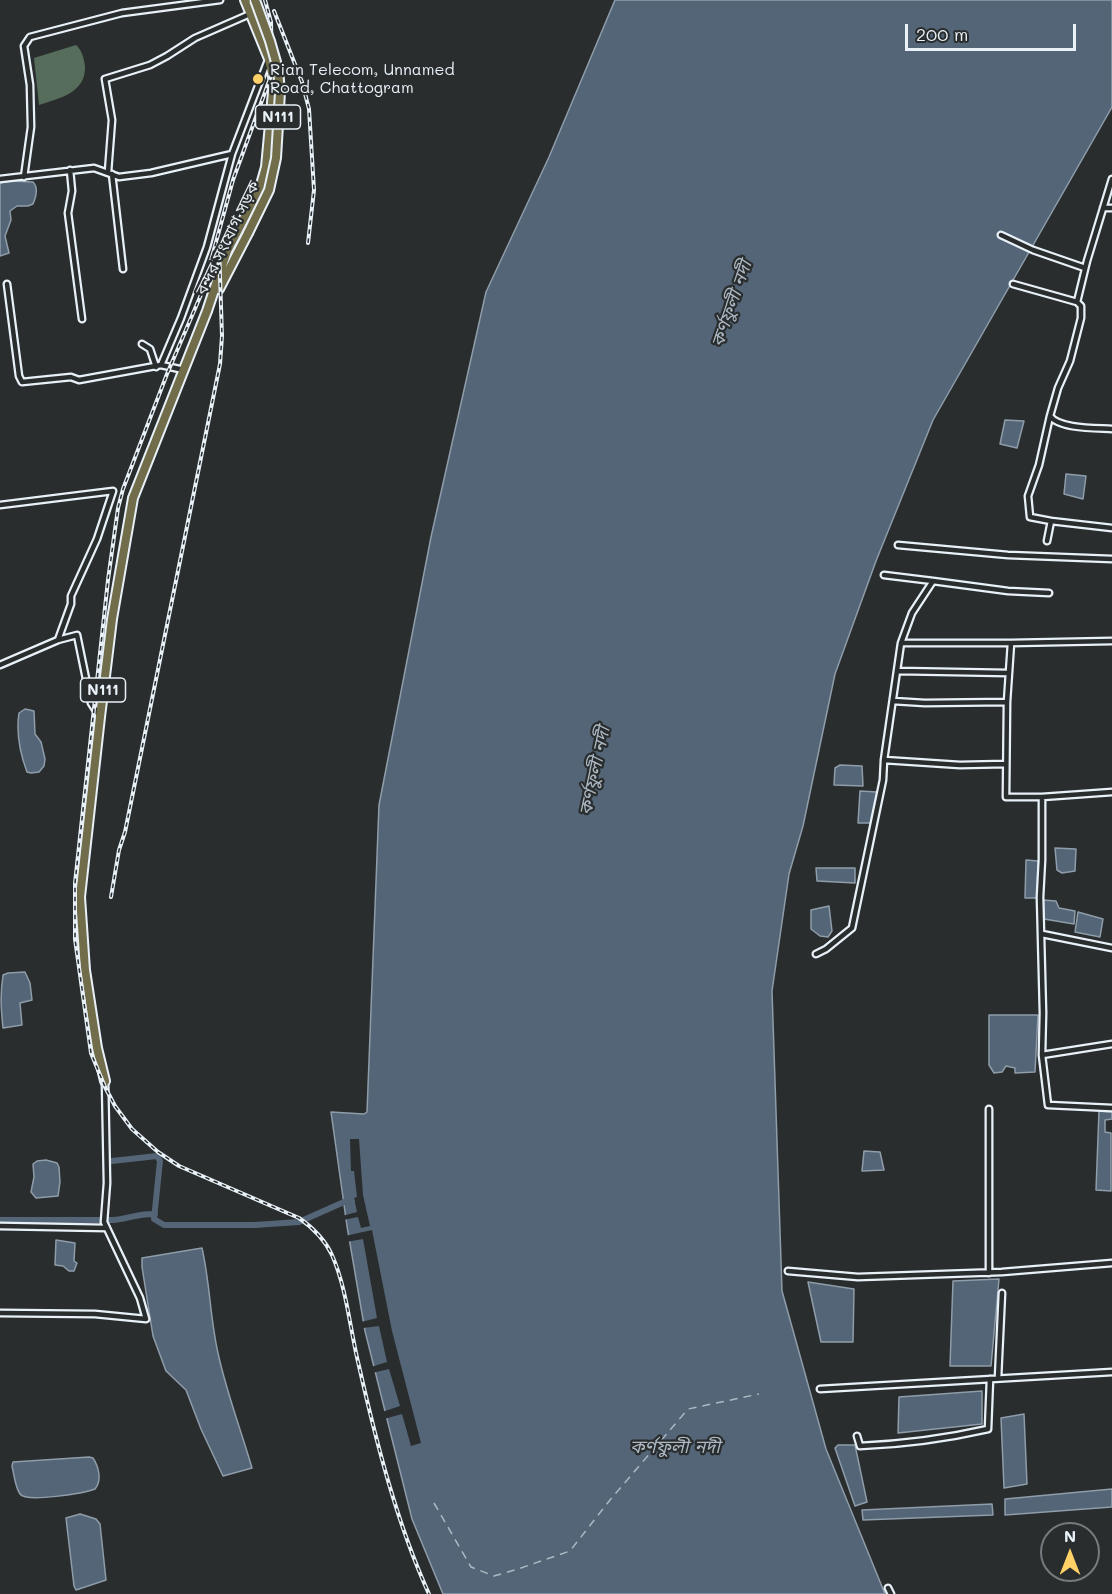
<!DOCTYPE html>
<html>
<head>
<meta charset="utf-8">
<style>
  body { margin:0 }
  #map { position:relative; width:1112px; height:1594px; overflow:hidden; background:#2a2d2e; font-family:Mali,sans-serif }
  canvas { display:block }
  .north { position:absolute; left:1040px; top:1522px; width:60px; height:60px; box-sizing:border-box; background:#2a2d2e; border:2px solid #767b7f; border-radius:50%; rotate:0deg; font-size:16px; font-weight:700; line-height:24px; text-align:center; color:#e8f1f8 }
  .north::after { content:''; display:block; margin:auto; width:21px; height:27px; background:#ffd166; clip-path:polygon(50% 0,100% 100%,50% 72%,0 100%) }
  .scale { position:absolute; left:905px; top:24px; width:171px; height:27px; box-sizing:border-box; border:3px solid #e8f1f8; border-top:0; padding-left:8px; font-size:18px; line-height:21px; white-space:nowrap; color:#e8f1f8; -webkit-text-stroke:4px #2a2d2e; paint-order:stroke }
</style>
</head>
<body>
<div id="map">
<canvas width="1112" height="1594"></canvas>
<div class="north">N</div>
<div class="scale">200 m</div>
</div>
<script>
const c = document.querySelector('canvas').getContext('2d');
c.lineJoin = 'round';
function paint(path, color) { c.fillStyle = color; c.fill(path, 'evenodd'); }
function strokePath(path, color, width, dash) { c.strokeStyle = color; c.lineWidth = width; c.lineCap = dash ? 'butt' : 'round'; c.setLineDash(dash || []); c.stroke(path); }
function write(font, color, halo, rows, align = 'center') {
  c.font = font + ' Mali,"Noto Sans Bengali",sans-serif'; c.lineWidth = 4.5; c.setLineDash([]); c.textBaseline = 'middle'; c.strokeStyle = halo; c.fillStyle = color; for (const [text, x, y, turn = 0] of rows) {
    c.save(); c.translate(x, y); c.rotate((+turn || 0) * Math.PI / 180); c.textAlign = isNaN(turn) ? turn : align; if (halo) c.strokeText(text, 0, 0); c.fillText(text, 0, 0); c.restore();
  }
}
const green = new Path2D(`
  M76,45C82,50 84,59 85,66C86,93 60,98 39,105L34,58Z`);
const water = new Path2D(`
  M615,0H1112V107L933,420L876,561L835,674L803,826L789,874L772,991L782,1291L826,1449L885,1594H443L412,1519L365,1331L347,1226L331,1112L364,1114L367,1112L379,805L431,537L486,292L549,157Z
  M10,181L33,182C39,188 36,197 33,204L28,206H17L10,211L11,220L5,236L9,253L0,256V183Z
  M1005,420L1024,421L1017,448L1000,444Z
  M1066,474L1086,476L1083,499L1064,494Z
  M25,709L34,711L35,734L41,742L45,759L44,766L39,772L31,773L27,772C20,753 16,732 19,713Z
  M840,765L862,766L863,786L834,785L835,768Z
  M860,791L877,792L871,823H858Z
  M1055,848L1076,849L1075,871L1062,873L1057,870Z
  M1026,860L1038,861L1037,898H1025Z
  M816,868H855V883L817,881Z
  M1043,900L1056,901L1059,908L1075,911L1074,924L1044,919Z
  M829,906L832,931L828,937L820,936L811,929V910Z
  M1078,912L1103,919L1100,937L1075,932Z
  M25,972L30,983L32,1000L20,1003L22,1025L3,1028C1,1008 0,995 3,975L8,973Z
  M989,1015H1038L1035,1072L1015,1073V1068L1006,1066L1002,1072L994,1073L989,1065Z
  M1099,1111L1112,1112V1119L1105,1120V1132L1111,1133V1191L1096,1190Z
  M864,1151L880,1152L884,1170L862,1171Z
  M46,1160L57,1163L59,1167L60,1182L58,1196L36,1198L31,1192L34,1177L33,1164L37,1161Z
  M56,1240L75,1243L74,1261L77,1263L74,1271H69L63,1266L55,1265Z
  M202,1248C210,1283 210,1318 218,1353C226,1391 241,1430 252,1468L223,1476L201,1429L186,1390L166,1371L153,1336L142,1267V1258Z
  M999,1279L991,1366H950L953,1281Z
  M808,1282L854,1289L853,1342H821Z
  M982,1391V1424L898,1433L899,1397Z
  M1024,1414L1027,1484L1004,1488L1001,1418Z
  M838,1445H855L867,1502L855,1506L835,1448Z
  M89,1457L93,1458C99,1467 102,1481 95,1489C85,1493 26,1503 20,1494C15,1487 14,1474 12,1466L13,1462Z
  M1112,1489V1507L1005,1515V1499Z
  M992,1504L993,1515L863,1520L862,1510Z
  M80,1514L96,1519L100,1524L106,1580L76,1590L74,1586L66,1518Z`);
const pier = new Path2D(`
  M350,1139H359L363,1195L370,1226L361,1228L358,1217L343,1220L342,1216L357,1212L354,1198L357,1197L354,1171H351Z
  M372,1230L392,1331L421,1443L411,1446L402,1414L384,1419L382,1412L400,1406L389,1369L372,1373L371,1367L387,1362L379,1326L363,1328L361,1322L377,1318L363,1239L346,1242L345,1236Z`);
const canal = new Path2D(`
  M112,1161L157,1156L160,1161L154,1219L164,1225H255L299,1222L344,1202L352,1201
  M0,1220H113C127,1219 140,1213 155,1214`);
const ferry = new Path2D(`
  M434,1503L471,1567L494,1576L518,1569L570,1551L610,1500L688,1409L759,1394`);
const minor = new Path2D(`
  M70,170L72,191L68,213L82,319
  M108,172L112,120L105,79L150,65L167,56L195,38L250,14
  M112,174L123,269
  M24,177L31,127L30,85L24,46L30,37L122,13L220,0
  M0,179L94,168L119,177L151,173L232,154
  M1103,208H1112
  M1001,235L1033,250L1085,268
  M7,284L19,376L22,382L71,377L79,380L161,365L181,318L207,247L232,154L268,60
  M1013,284L1077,302L1081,306V318L1070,361L1058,388L1050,416
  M1077,302L1087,261L1112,179
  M142,344L150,349L156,367
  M161,365L184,370
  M1112,429C1097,428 1059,429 1050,416L1039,465L1028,496L1030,517L1051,521L1112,528
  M0,505L113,491L97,539L71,596V604L58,640L77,635L91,703L100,717
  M1047,541L1051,521
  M898,545L1008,555L1112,559
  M933,581L1008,591L1049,593
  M901,643H1011L1112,641
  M1011,643L1007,702L1006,797H1042L1112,792
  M0,665L58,640
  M898,671L1008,673
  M893,701L925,703L1007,702
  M884,760L960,765L1006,764
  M1042,797V860L1040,897L1043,1013L1042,1055L1048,1105L1112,1108
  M1042,934L1112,948
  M816,954L826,949L852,928L883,780L884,760L901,643L912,613L933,581L884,575
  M1042,1055L1112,1044
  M989,1109V1273
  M0,1226L107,1228
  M788,1271L858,1277L1002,1272L1112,1263
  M0,1313L95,1314L146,1319L140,1298L104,1222L107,1183L105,1081
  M998,1378L1002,1293
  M820,1389L1112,1372
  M857,1436L860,1446C906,1444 944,1439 988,1429L990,1379
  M888,1588L891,1594`);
const trunk = new Path2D(`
  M219,289L248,233
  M105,1081L97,1048L85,970L80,897L100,717L112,619L133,498L207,311L227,251L260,188L266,167L274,81L269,59L245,0`);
const rail = new Path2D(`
  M265,0L271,22L272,73L233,180L203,290L167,374L123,489L118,508L108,580L75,883V939L91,1053L105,1087L115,1106L132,1129L158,1152L179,1166L299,1218C312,1227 325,1240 332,1255C347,1289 350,1330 359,1366C376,1441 397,1524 429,1594
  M274,11L302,82L309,109L314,190L308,243
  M111,897L119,850L125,832L220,364L222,336L219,246`);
const trunkBridge = new Path2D(`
  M248,233L269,190L276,158L280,92L278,69L270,41L255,0`);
const markers = [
  [258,79,6,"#ffd166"]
];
const shields = [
  [278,117,45],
  [103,690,45]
];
const shieldNames = [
  ["N111",278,117],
  ["N111",103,690]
];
const poiNames = [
  ["Rian Telecom, Unnamed",270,70],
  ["Road, Chattogram",270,88]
];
const streetNames = [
  ["বন্দর সংযোগ সড়ক",228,238,-64]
];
const waterNames = [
  ["কর্ণফুলী নদী",732,304,-71],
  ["কর্ণফুলী নদী",595,771,-78],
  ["কর্ণফুলী নদী",675,1447]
];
paint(green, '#556d5a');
paint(water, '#536576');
strokePath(water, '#8f9daa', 1.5);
paint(pier, '#2a2d2e');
strokePath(canal, '#536576', 6);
strokePath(ferry, '#acb9c4', 1.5, [8, 6]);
strokePath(minor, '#e8f1f8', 9);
strokePath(trunk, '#e8f1f8', 12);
strokePath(minor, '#2a2d2e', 4.5);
strokePath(trunk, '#716d4b', 8);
strokePath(rail, '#e8f1f8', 4);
strokePath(rail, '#2a2d2e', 1.5, [4.5]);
strokePath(trunkBridge, '#e8f1f8', 12, []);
strokePath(trunkBridge, '#716d4b', 8);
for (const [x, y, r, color] of markers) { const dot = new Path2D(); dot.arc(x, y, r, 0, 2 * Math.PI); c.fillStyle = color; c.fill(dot); strokePath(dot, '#2a2d2e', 2); }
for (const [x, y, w] of shields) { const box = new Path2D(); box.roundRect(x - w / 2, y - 12, w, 24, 4.5); c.fillStyle = '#2a2d2e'; c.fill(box); strokePath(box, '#e8f1f8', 1.5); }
write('bold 15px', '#e8f1f8', null, shieldNames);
write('16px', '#e8f1f8', '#2a2d2e', poiNames, 'left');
write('16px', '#e8f1f8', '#2a2d2e', streetNames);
write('italic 18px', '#acb9c4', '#2a2d2e', waterNames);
</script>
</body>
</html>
